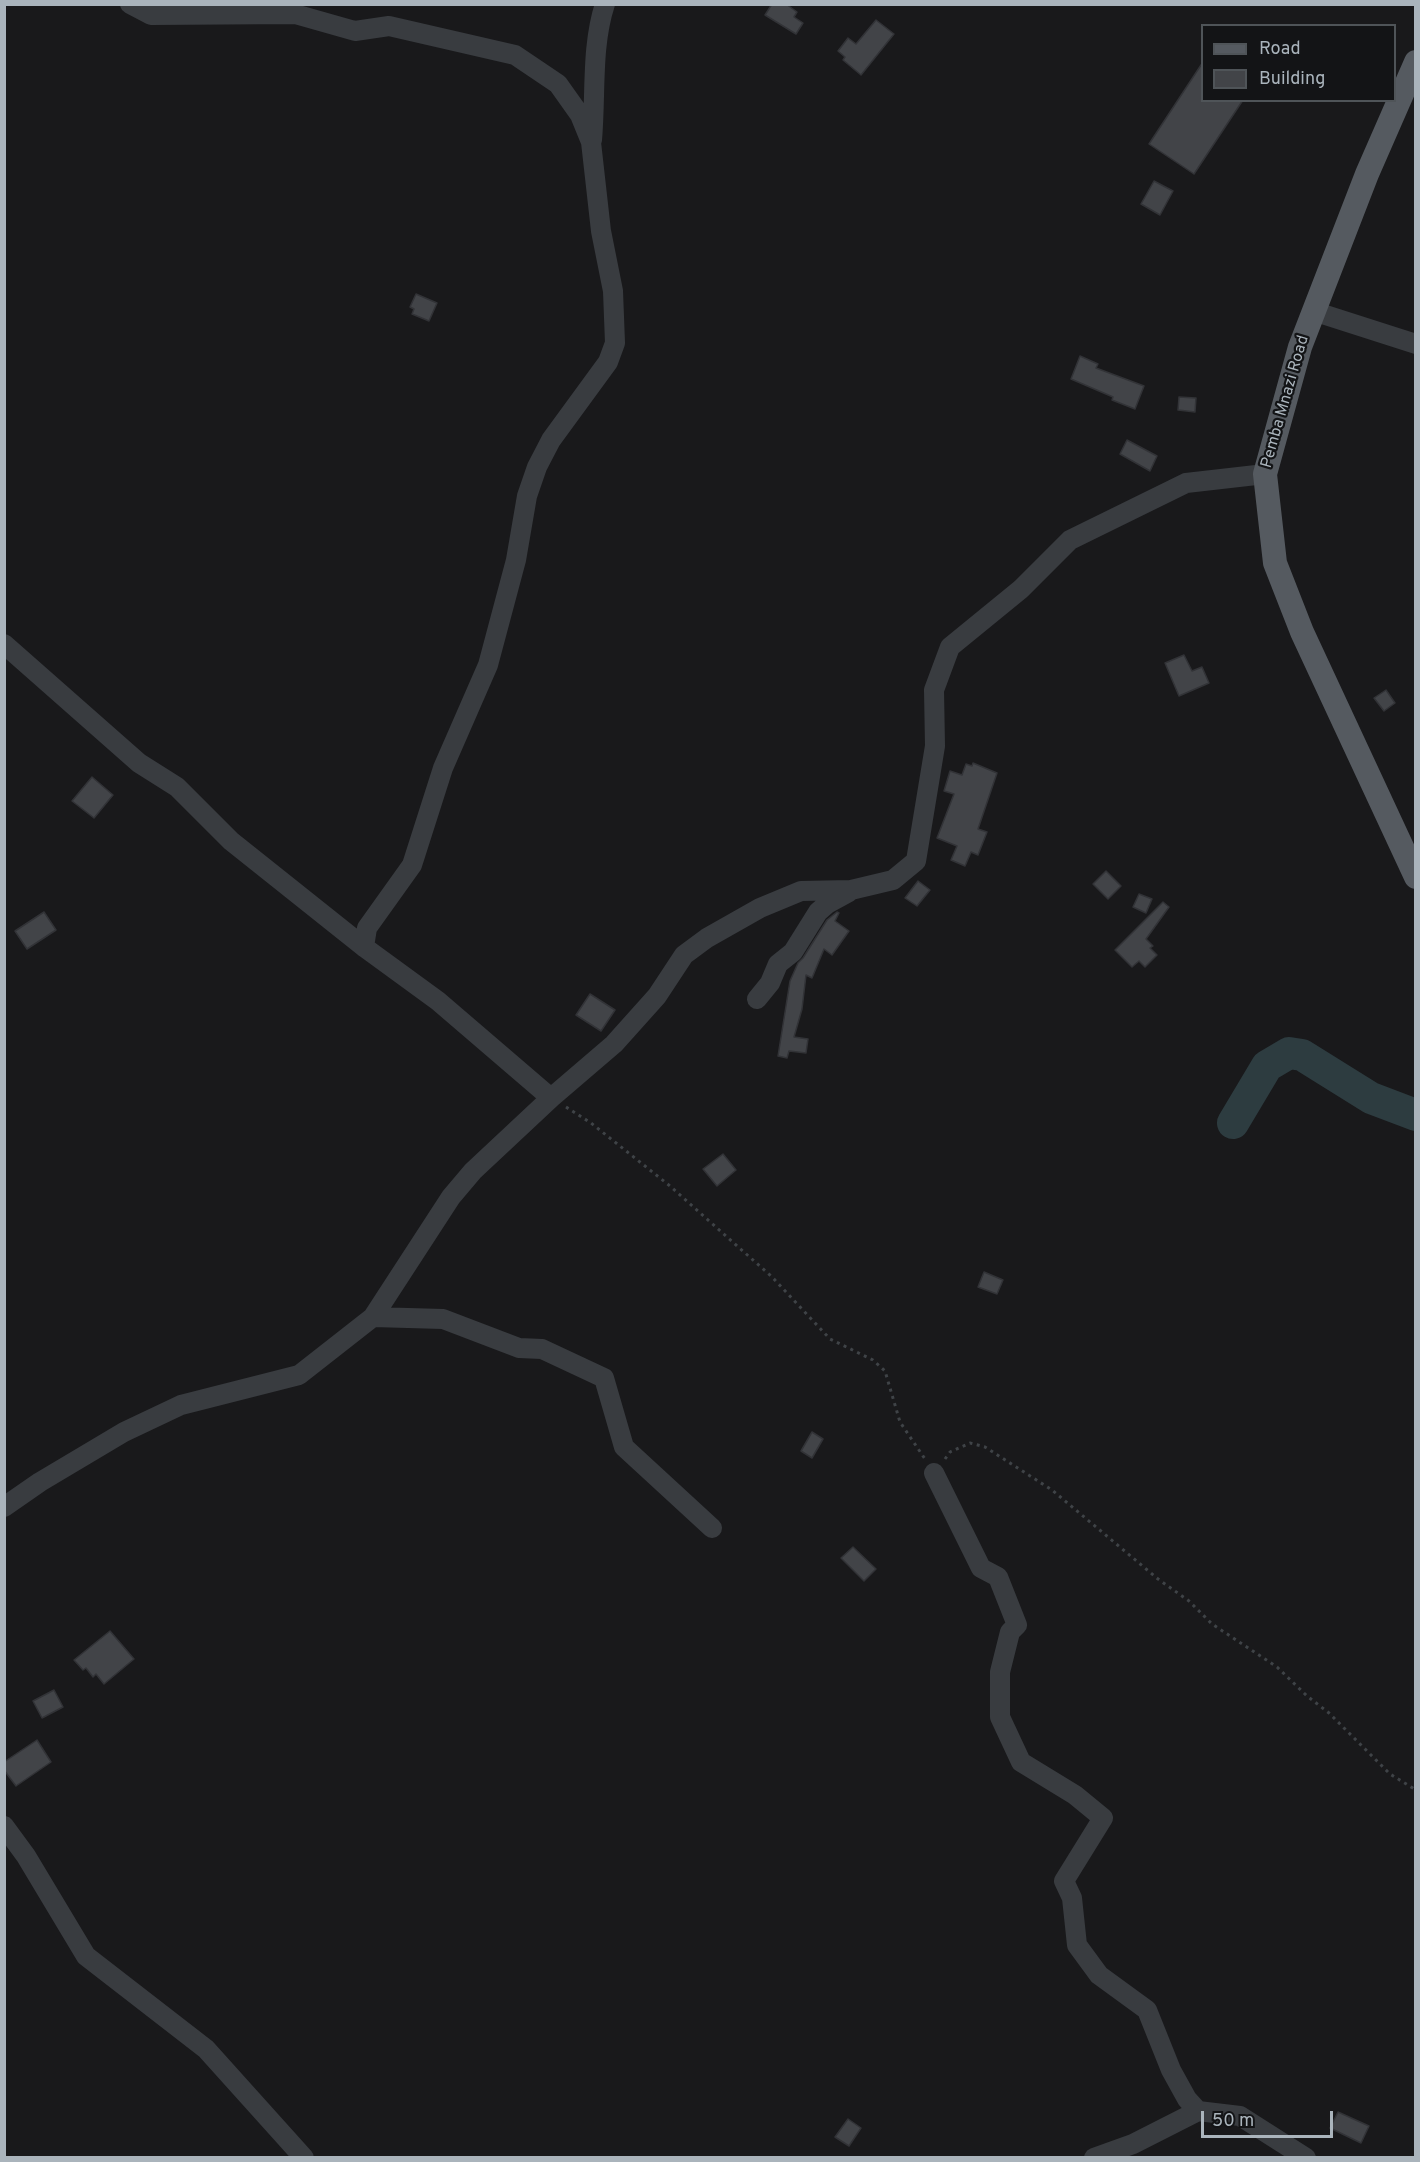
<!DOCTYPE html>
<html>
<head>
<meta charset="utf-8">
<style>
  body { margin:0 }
  #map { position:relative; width:1420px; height:2162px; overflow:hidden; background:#19191b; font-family:Overpass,sans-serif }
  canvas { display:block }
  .frame { position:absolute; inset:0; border:6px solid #aab4bc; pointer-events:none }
  .legend { position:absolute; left:1201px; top:24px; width:195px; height:78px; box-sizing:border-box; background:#131416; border:2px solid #4f5458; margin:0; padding:8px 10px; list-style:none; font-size:18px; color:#aab4bc }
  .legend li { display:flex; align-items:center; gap:12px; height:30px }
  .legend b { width:30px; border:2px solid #4f5458 }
  .scale { position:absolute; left:1201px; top:2111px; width:132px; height:27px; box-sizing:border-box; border:3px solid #aab4bc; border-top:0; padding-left:8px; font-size:18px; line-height:21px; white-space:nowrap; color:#aab4bc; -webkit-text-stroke:4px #131416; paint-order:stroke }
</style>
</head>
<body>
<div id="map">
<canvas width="1420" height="2162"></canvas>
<div class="frame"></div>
<ul class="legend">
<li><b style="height:8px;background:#555a60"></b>Road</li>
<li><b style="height:16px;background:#424448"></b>Building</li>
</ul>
<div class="scale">50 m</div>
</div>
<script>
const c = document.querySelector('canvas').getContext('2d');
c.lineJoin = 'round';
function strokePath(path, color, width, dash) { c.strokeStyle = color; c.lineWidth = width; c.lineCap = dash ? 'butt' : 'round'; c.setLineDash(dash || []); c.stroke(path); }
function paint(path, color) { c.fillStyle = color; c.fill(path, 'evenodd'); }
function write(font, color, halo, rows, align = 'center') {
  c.font = font + ' Overpass,sans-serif'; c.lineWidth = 4.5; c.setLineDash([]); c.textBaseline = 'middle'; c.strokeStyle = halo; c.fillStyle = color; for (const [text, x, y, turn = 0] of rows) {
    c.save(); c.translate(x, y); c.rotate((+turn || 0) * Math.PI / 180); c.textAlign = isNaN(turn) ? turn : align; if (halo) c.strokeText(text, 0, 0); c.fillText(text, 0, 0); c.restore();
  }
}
const river = new Path2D(`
  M1233,1123L1267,1066L1289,1053L1302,1055L1371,1098L1416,1115`);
const building = new Path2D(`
  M772,4H786L797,12L794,17L803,23L796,34L765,15Z
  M876,20L894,34L861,75L843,60L845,57L838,51L848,38L856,44Z
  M1203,62V100H1243L1194,174L1149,144Z
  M1154,181L1173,191L1160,215L1141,204Z
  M416,294L437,303L429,321L412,314L414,309L410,307Z
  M1080,356L1098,364L1096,368L1144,386L1135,409L1112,400L1113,397L1071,379Z
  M1179,397L1196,398L1195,412L1178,410Z
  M1127,440L1157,456L1150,471L1120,454Z
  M1184,655L1192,671L1202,667L1209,683L1179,696L1165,663Z
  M1386,690L1395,703L1384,711L1374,698Z
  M973,763L997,773L978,829L987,832L978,855L971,852L965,866L951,860L957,846L937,838L954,794L944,791L950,771L962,775L966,764L972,766Z
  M92,777L113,795L94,818L72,801Z
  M1106,871L1121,886L1108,899L1093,884Z
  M918,881L930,890L917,906L905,898Z
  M1139,894L1152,899L1146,913L1133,907Z
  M1163,902L1169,907L1146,939L1153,946L1150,948L1157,955L1145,967L1139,961L1132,967L1115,950Z
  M44,912L56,930L27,949L15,931Z
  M837,912L839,913L835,921L849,931L832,955L824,949L812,978L806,975L802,1009L794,1037L808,1039L806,1053L789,1051L787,1058L778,1056L790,981L798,963L803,958L827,920Z
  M590,994L615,1010L601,1031L576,1015Z
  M723,1154L736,1170L717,1186L703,1169Z
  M984,1272L1003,1280L997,1294L978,1287Z
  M812,1432L823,1439L812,1458L801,1451Z
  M853,1547L876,1569L864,1581L841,1558Z
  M110,1631L134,1659L104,1684L96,1674L93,1677L86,1668L83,1670L74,1660Z
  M54,1690L63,1707L42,1718L33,1701Z
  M37,1740L51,1762L16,1786L4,1770V1762Z
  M1338,2112L1369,2126L1361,2143L1330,2128Z
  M848,2119L861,2128L849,2146L835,2137Z`);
const path = new Path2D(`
  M566,1107L591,1123L670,1186L772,1277L830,1339L873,1360L885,1371L900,1422L925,1459
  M945,1459L950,1452L970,1443L985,1447L1052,1490L1158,1579L1189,1601L1212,1624L1277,1667L1307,1696L1329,1713L1390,1774L1416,1790`);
const minor = new Path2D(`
  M130,4L151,15L295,14L355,31L389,26L515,55L558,84L580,115L591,142L601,231L613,291L615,343L608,362L551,440L537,467L527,496L516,560L488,665L443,768L412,865L367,928L364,947
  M592,140C596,95 591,47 605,4
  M1313,311L1416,344
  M4,644L139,763L177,787L231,841L364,947L438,1001L551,1098
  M757,999L770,983L778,964L793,952L818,912L827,904L849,892
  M373,1317L443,1319L519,1348L542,1349L604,1378L624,1447L712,1528
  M934,1473L981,1568L998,1577L1017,1625L1010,1632L1000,1672V1717L1021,1762L1075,1795L1103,1818L1064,1881L1072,1898L1077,1945L1099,1975L1147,2010L1171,2070L1187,2099L1198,2111
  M4,1507L40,1482L124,1432L181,1405L299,1375L373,1317L451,1197L473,1171L551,1098L614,1044L657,996L684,955L707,938L760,908L801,891L851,890L893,880L916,861L935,746L934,690L950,647L1021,589L1070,540L1186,483L1265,474
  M4,1826L26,1856L86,1956L206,2049L304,2158
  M1094,2158L1133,2144L1198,2111L1240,2116L1306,2158`);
const major = new Path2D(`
  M1416,62L1367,174L1300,347L1265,474L1275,563L1302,632L1416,877`);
const streetNames = [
  ["Pemba Mnazi Road",1286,402,-74]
];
strokePath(river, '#2d3c40', 32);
paint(building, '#424448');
strokePath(building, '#323337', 1.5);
strokePath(path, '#3f4347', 3, [3, 4.5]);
strokePath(minor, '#393c40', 20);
strokePath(major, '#555a60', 24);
write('16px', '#aab4bc', '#131416', streetNames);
</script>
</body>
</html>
